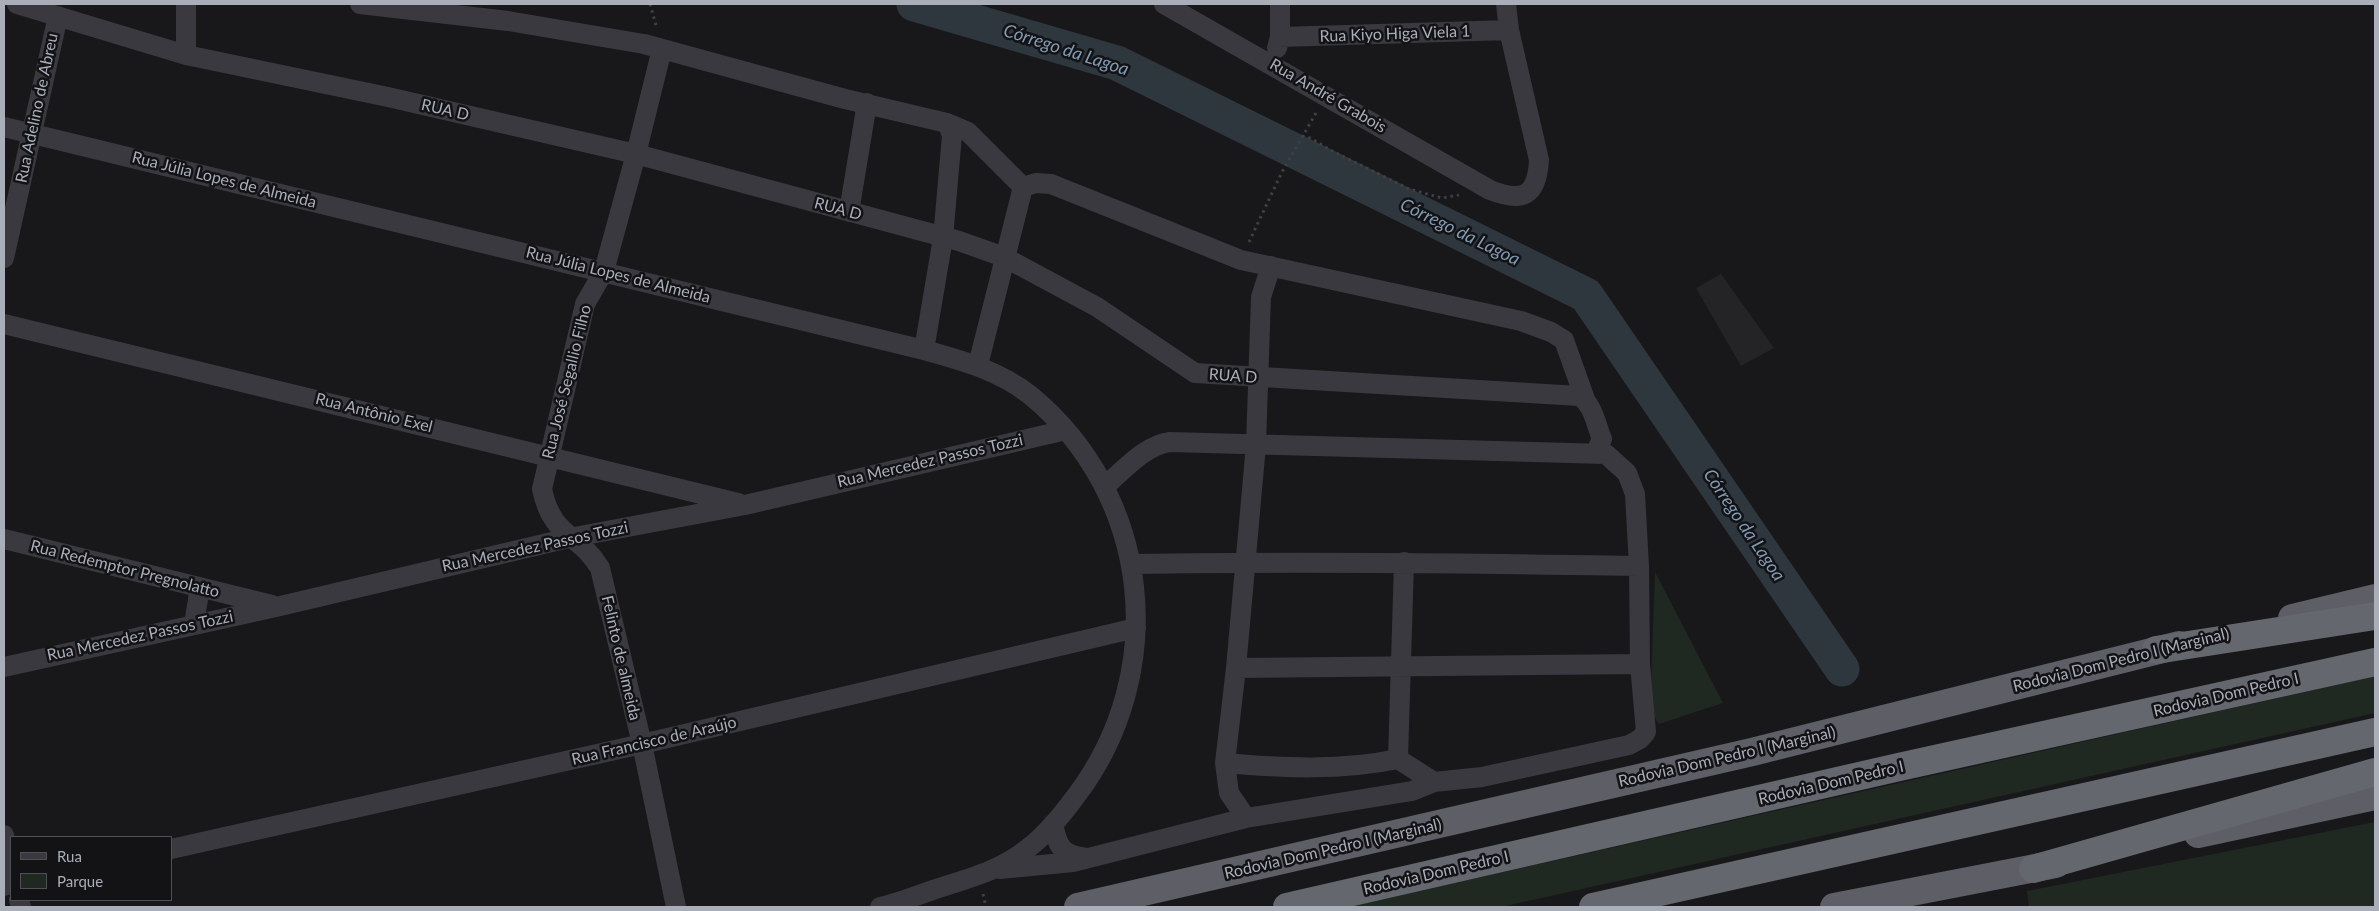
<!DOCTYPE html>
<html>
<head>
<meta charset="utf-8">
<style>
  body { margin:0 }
  #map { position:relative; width:2379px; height:911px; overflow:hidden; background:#18181a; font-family:Lato,sans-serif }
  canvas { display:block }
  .frame { position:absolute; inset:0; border:5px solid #aaaeb9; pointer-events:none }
  .legend { position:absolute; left:10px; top:836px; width:162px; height:65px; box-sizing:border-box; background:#131215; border:1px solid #4f5057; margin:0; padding:6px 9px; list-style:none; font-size:15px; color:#aaaeb9 }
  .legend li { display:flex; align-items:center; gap:10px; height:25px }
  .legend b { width:25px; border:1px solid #4f5057 }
</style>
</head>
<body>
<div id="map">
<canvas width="2379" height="911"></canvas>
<div class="frame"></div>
<ul class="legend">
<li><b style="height:6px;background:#39393f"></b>Rua</li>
<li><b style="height:14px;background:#1f2821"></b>Parque</li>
</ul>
</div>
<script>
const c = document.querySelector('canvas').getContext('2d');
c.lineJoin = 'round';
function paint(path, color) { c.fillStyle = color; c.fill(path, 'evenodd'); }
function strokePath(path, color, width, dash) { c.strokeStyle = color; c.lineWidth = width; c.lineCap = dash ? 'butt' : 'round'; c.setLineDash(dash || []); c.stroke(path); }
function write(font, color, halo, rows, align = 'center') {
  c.font = font + ' Lato,sans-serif'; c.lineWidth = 5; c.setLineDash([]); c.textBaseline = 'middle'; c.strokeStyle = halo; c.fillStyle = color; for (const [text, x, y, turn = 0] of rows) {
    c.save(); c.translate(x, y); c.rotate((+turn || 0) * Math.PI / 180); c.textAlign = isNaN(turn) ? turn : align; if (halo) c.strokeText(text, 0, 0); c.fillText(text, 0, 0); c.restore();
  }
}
const built = new Path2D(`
  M1721,274L1774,348L1741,366L1696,288Z`);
const green = new Path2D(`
  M1655,572L1723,703L1659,724L1650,711Z
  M2375,676V713L1501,907H1348Z
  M2375,822V907H2029L2027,891Z`);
const river = new Path2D(`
  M914,4L1117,63L1586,295L1842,669`);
const path = new Path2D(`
  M650,4L657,29
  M1302,136L1310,138L1334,152L1409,189L1442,198L1459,195
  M1249,242L1282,172L1316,113
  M983,894L986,907`);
const minor = new Path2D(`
  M17,4L186,55L388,97L636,154L959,241L1004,257L1097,307L1195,373L1579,396C1593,403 1596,425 1602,439L1596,452
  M186,4V55
  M360,4L508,21L644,44L845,99L947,123L952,135L943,238L924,350
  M1164,4L1490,190C1523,203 1537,196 1539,160L1509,30L1506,4
  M1280,37L1509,30
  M1277,48L1280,37V4
  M662,49L636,154L604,271L585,304L542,489C552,538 579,533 600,568L642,744L676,907
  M947,123L968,132L1023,187
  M4,127L924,350C961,360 1000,371 1030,395C1152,495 1170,672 1076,796C1062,815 1046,835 1027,849C1000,871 966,879 933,890C915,896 898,903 880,907
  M1023,187L1036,183L1051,184L1241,260L1521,321L1551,332L1564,340L1585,399
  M849,212L867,103
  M4,258L58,16
  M4,324L738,503
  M978,365L1023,187
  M4,539L272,605
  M1131,564C1300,561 1470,563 1639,566
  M194,624L200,587
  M4,667L276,607L569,538L745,505L1066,430
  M1236,668L1640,664
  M1398,759L1404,562
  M1225,763C1282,768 1341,771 1398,759L1434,782
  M1246,818L1229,793L1225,763L1236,668L1256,445L1261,297L1271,266
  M1053,824C1058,848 1062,855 1087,858
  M4,835L11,867
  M171,849L642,744L1136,628
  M1000,869L1073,862L1246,818L1412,791L1434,782L1482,777L1629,745L1640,739L1646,732L1640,664L1639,566L1635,494L1627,473L1606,454L1170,442C1145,445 1124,470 1105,486
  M4,886L11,884
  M19,900L21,907`);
const trunk = new Path2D(`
  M2292,618L2375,598
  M2198,834L2375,796
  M1078,907L1752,752L2179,645
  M1834,907L2056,864`);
const motorway = new Path2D(`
  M2156,650L2375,616
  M2033,869L2375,772
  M1287,907L1899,767L2375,662
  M1593,907L2375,732`);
const streetNames = [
  ["Rua Kiyo Higa Viela 1",1395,34,-2],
  ["Rua André Grabois",1328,96,30],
  ["Rua Adelino de Abreu",37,108,-78],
  ["RUA D",445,110,13],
  ["Rua Júlia Lopes de Almeida",224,180,14],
  ["RUA D",838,209,15],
  ["Rua Júlia Lopes de Almeida",618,275,14],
  ["RUA D",1233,376,4],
  ["Rua José Segallio Filho",567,382,-76],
  ["Rua Antônio Exel",374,413,14],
  ["Rua Mercedez Passos Tozzi",930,461,-13],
  ["Rua Mercedez Passos Tozzi",535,547,-12],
  ["Rua Redemptor Pregnolatto",125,569,14],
  ["Rua Mercedez Passos Tozzi",140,636,-12],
  ["Felinto de almeida",621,658,77],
  ["Rodovia Dom Pedro I (Marginal)",2121,660,-14],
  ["Rodovia Dom Pedro I",2226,695,-13],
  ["Rua Francisco de Araújo",654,741,-13],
  ["Rodovia Dom Pedro I (Marginal)",1727,757,-13],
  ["Rodovia Dom Pedro I",1831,783,-13],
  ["Rodovia Dom Pedro I (Marginal)",1333,849,-13],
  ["Rodovia Dom Pedro I",1436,873,-13]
];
const waterNames = [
  ["Córrego da Lagoa",1066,50,18],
  ["Córrego da Lagoa",1460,232,26],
  ["Córrego da Lagoa",1744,525,56]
];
paint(built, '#242427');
paint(green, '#1f2821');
strokePath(river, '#2e363e', 35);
strokePath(path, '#3f4046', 3, [2.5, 4]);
strokePath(minor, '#39393f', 20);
strokePath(trunk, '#5d5e66', 28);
strokePath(motorway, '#65676f', 28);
write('16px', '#aaaeb9', '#131215', streetNames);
write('italic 18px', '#829bb4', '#131215', waterNames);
</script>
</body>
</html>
